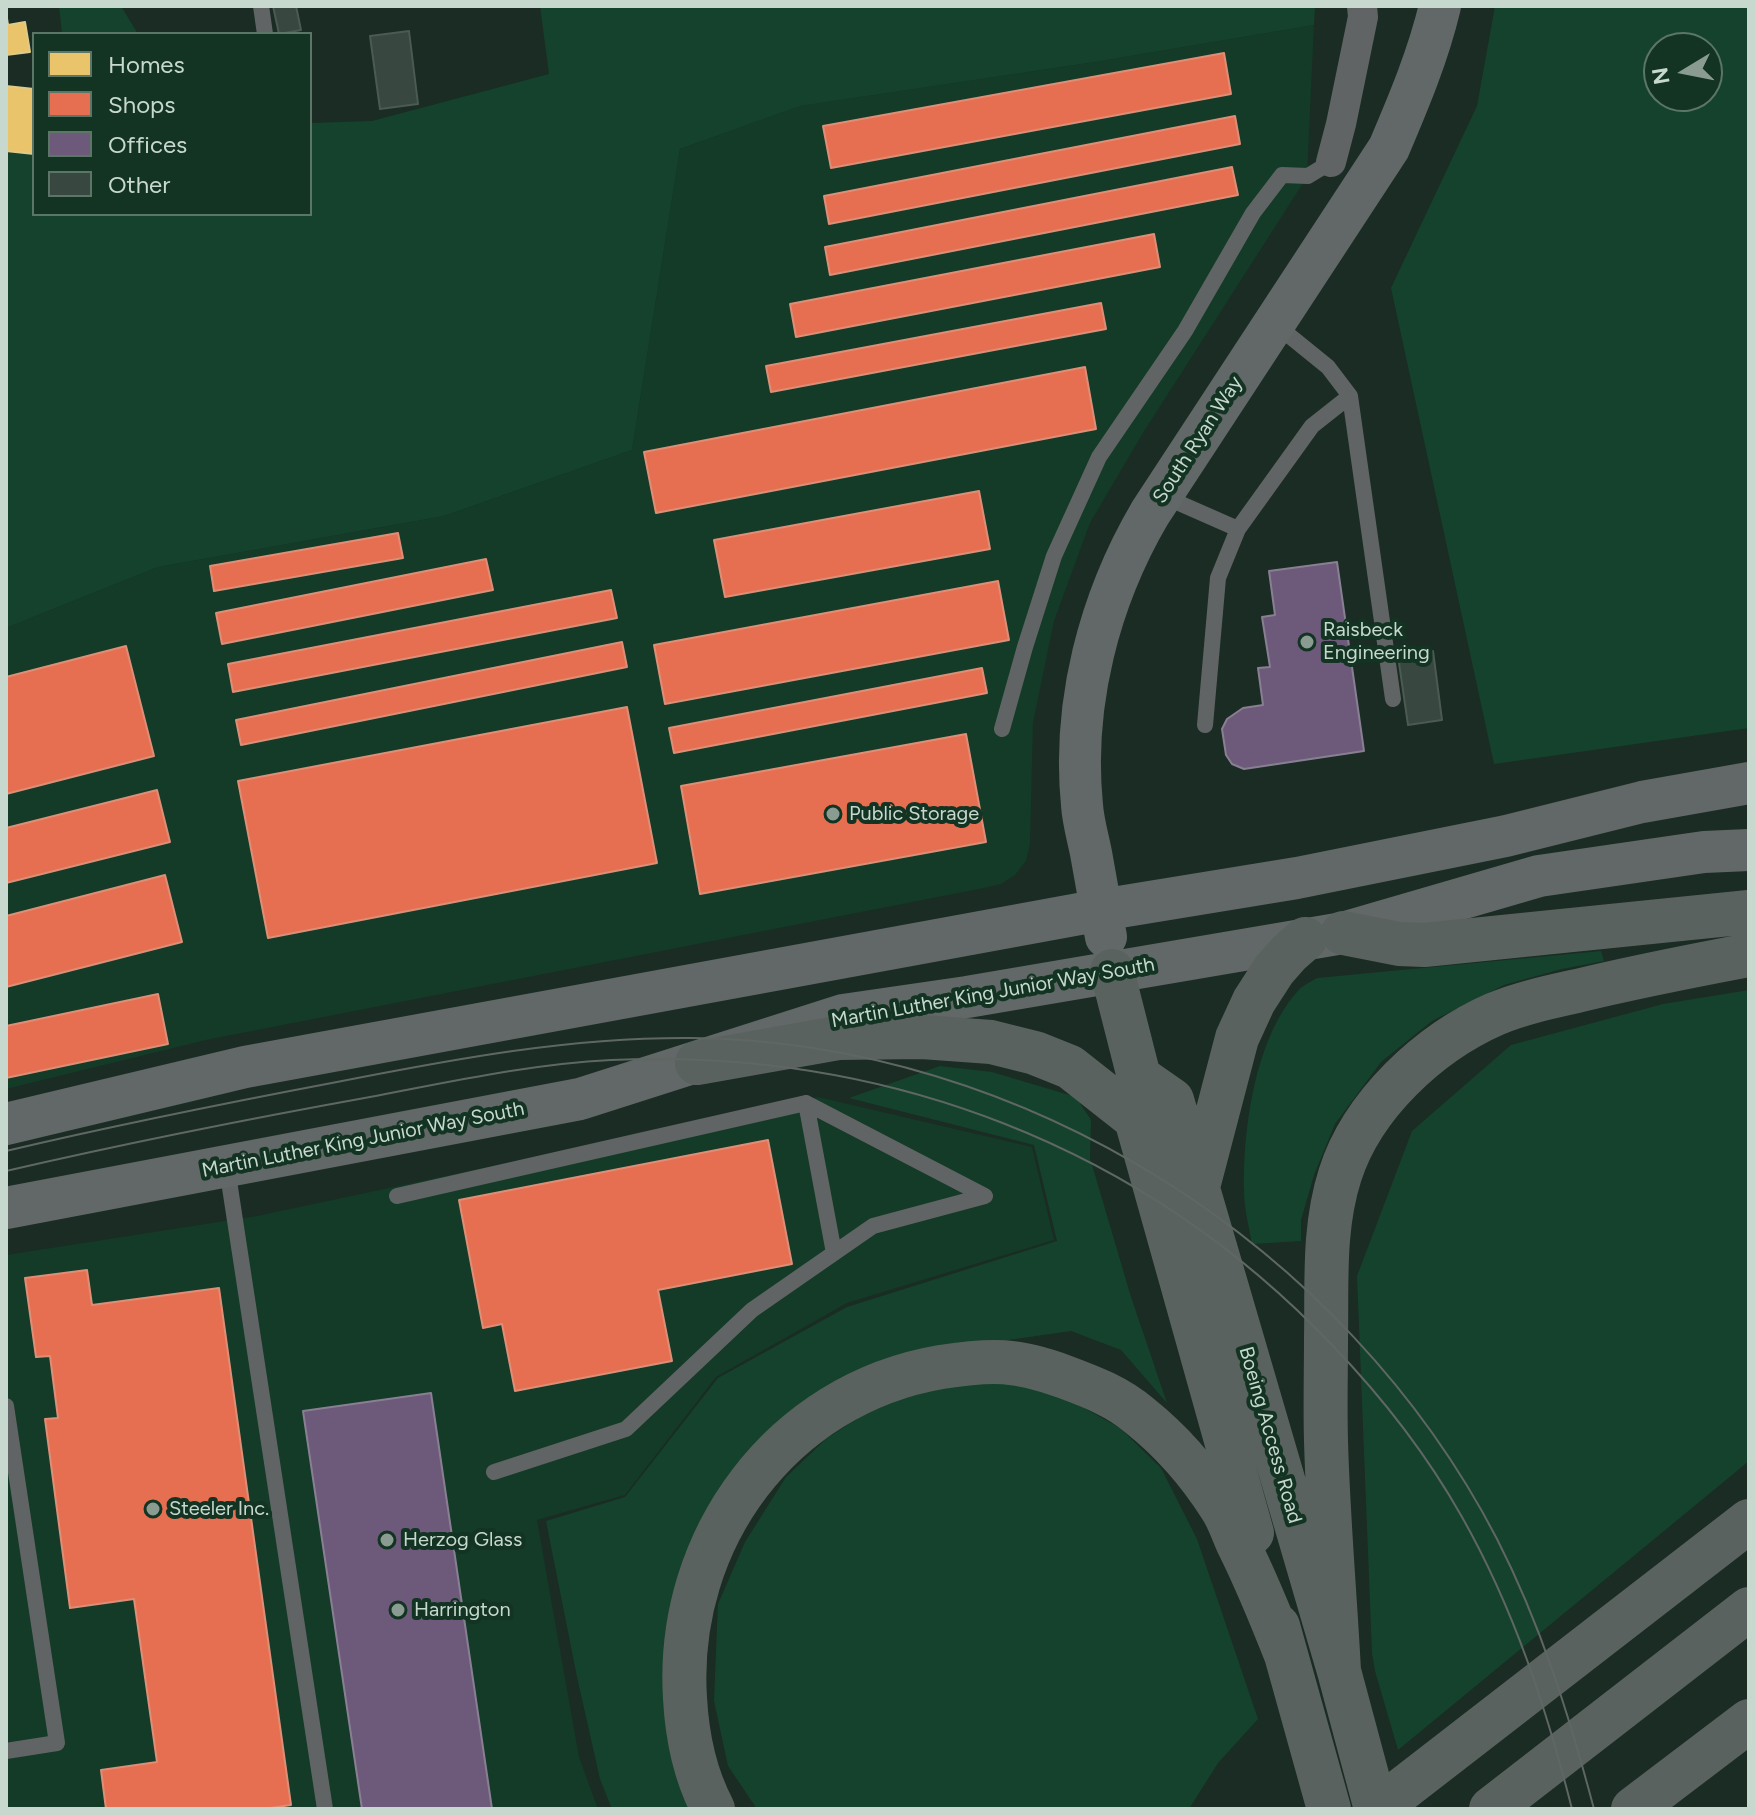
<!DOCTYPE html>
<html>
<head>
<meta charset="utf-8">
<style>
  body { margin:0 }
  #map { position:relative; width:1755px; height:1815px; overflow:hidden; background:#1a2c23; font-family:Figtree,sans-serif }
  canvas { display:block }
  .frame { position:absolute; inset:0; border:8px solid #c7d8ce; pointer-events:none }
  .legend { position:absolute; left:32px; top:32px; width:280px; height:184px; box-sizing:border-box; background:#133323; border:2px solid #5b7567; margin:0; padding:10px 14px; list-style:none; font-size:24px; color:#c7d8ce }
  .legend li { display:flex; align-items:center; gap:16px; height:40px }
  .legend b { width:40px; border:2px solid #5b7567 }
  .north { position:absolute; left:1643px; top:32px; width:80px; height:80px; box-sizing:border-box; background:#133323; border:2px solid #5b7567; border-radius:50%; rotate:260deg; font-size:22px; font-weight:700; line-height:32px; text-align:center; color:#c7d8ce }
  .north::after { content:''; display:block; margin:auto; width:28px; height:36px; background:#8a9c92; clip-path:polygon(50% 0,100% 100%,50% 72%,0 100%) }
</style>
</head>
<body>
<div id="map">
<canvas width="1755" height="1815"></canvas>
<div class="frame"></div>
<ul class="legend">
<li><b style="height:22px;background:#e9c46a"></b>Homes</li>
<li><b style="height:22px;background:#e76f51"></b>Shops</li>
<li><b style="height:22px;background:#6d597a"></b>Offices</li>
<li><b style="height:22px;background:#38473f"></b>Other</li>
</ul>
<div class="north">N</div>
</div>
<script>
const c = document.querySelector('canvas').getContext('2d');
c.lineJoin = 'round';
function paint(path, color) { c.fillStyle = color; c.fill(path, 'evenodd'); }
function strokePath(path, color, width, dash) { c.strokeStyle = color; c.lineWidth = width; c.lineCap = dash ? 'butt' : 'round'; c.setLineDash(dash || []); c.stroke(path); }
function write(font, color, halo, rows, align = 'center') {
  c.font = font + ' Figtree,sans-serif'; c.lineWidth = 8; c.setLineDash([]); c.textBaseline = 'middle'; c.strokeStyle = halo; c.fillStyle = color; for (const [text, x, y, turn = 0] of rows) {
    c.save(); c.translate(x, y); c.rotate((+turn || 0) * Math.PI / 180); c.textAlign = isNaN(turn) ? turn : align; if (halo) c.strokeText(text, 0, 0); c.fillText(text, 0, 0); c.restore();
  }
}
const built = new Path2D(`
  M1314,25L1307,177L1143,433L1090,523L1054,621L1033,723L1030,844L1026,861L1015,875L1001,884L984,888L206,1040L6,1089V628L158,567L444,516L632,450L680,149L799,106L1095,62Z
  M818,1097L1032,1147L1054,1240L847,1303L716,1377L625,1495L537,1520L579,1757L598,1809H6V1255L257,1216Z`);
const green = new Path2D(`
  M59,6H121L138,34H62Z
  M540,6H1315L1314,25L1095,62L800,106L680,149L632,450L444,516L158,567L6,628V151L34,140V214H310V123L372,121L549,74Z
  M1495,6H1749V728L1494,764L1391,288L1477,106ZM1707,48V96H1659V48Z
  M1601,951L1604,961L1562,969L1504,985L1432,1021L1381,1062L1335,1124L1314,1175L1301,1220V1241L1252,1244C1249,1227 1244,1208 1244,1190C1243,1129 1255,1039 1297,992C1302,986 1310,982 1317,978Z
  M1749,990V1461L1398,1750L1375,1671L1372,1653L1357,1276L1412,1131L1511,1045L1663,1004Z
  M940,1066L992,1072L1076,1097L1091,1120L1090,1158L1131,1297L1167,1403L1121,1350L1071,1331L918,1353L731,1483L685,1555L668,1649L701,1809H612L600,1779L577,1677L546,1521L625,1497L718,1378L847,1307L1057,1241L1034,1145L849,1098Z
  M1005,1379L1066,1398L1120,1428L1161,1468L1197,1539L1258,1719L1218,1763L1189,1809H757L728,1766L714,1701L718,1604L745,1542L786,1477L826,1439L864,1414L902,1397L949,1383Z`);
const homes = new Path2D(`
  M6,12L8,25L25,22L30,52L6,55Z
  M6,86L34,89V154L6,151Z`);
const shops = new Path2D(`
  M1224,53L1231,94L831,168L823,126Z
  M1235,116L1240,144L829,224L824,196Z
  M1232,167L1238,195L830,275L825,247Z
  M1154,234L1160,267L796,337L790,304Z
  M1101,303L1106,329L771,392L766,366Z
  M1085,367L1096,429L656,513L644,452Z
  M979,491L990,549L725,597L714,540Z
  M398,533L403,558L214,591L210,566Z
  M486,559L493,590L222,644L216,613Z
  M998,581L1009,640L665,704L654,645Z
  M611,590L617,618L233,692L228,664Z
  M622,642L627,667L241,745L236,720Z
  M126,646L154,756L6,794V677Z
  M982,668L987,693L674,753L669,728Z
  M627,707L657,863L268,938L238,781Z
  M966,734L986,842L700,894L681,786Z
  M157,790L170,842L6,883V828Z
  M165,875L182,942L6,987V916Z
  M158,994L168,1044L6,1078V1026Z
  M768,1140L792,1264L658,1290L672,1361L515,1391L502,1324L483,1328L459,1200Z
  M87,1270L92,1305L219,1288L291,1805L263,1809H106L101,1770L157,1762L134,1599L70,1608L45,1419L58,1418L50,1356L36,1357L25,1278Z`);
const offices = new Path2D(`
  M1337,562L1364,751L1244,769L1232,764L1226,755L1222,729L1227,719L1243,708L1263,705L1258,668L1270,667L1262,617L1275,615L1269,571Z
  M431,1393L492,1809H362L303,1411Z`);
const building = new Path2D(`
  M273,6H296L301,30L279,34Z
  M409,31L418,104L380,109L370,36Z
  M1433,651L1442,720L1408,725L1398,656Z`);
const lane = new Path2D(`
  M261,6L265,34
  M1275,324L1328,367L1350,396L1393,699
  M1163,496L1238,529
  M1205,725L1218,578L1238,529L1312,426L1350,396
  M1002,729L1025,647L1054,556L1099,457L1185,331L1253,213L1282,175L1308,176L1331,162
  M227,1168L325,1809
  M397,1196L806,1103
  M6,1406L57,1743L6,1751
  M494,1472L626,1429L752,1310L873,1226L985,1196L806,1103L834,1253`);
const street = new Path2D(`
  M1331,162L1341,124L1363,17L1362,6`);
const secondary = new Path2D(`
  M1106,937C1101,909 1096,881 1091,853C1088,838 1083,821 1082,805C1072,704 1099,600 1150,513L1389,148C1409,101 1428,56 1440,6
  M6,1124L245,1067L1101,910L1297,878L1506,836L1642,802L1749,783
  M6,1208L580,1099L843,1015L967,997L1343,933L1539,876L1704,852L1749,850`);
const highway = new Path2D(`
  M1343,933L1399,944L1424,945L1749,912
  M1112,971L1139,1077L1136,1119L1252,1533
  M697,1063L838,1038L922,1037L991,1042L1035,1053L1070,1067L1136,1119
  M1139,1077L1172,1100L1339,1671L1376,1809
  M1198,1187L1237,1038L1254,1001L1274,970L1289,953L1305,939
  M1278,1626L1329,1809
  M1339,1671C1335,1594 1328,1517 1326,1441C1325,1406 1326,1372 1326,1338C1327,1283 1323,1228 1340,1175C1362,1105 1429,1043 1495,1014C1521,1003 1550,997 1577,991C1634,977 1691,966 1749,955
  M713,1809C695,1775 687,1736 685,1698C675,1539 782,1394 941,1367C992,1359 1017,1359 1065,1377C1092,1387 1118,1397 1140,1416C1170,1440 1199,1473 1220,1506C1228,1517 1232,1531 1238,1544C1256,1580 1271,1617 1286,1655
  M1377,1809L1749,1521
  M1491,1809L1749,1609
  M1633,1809L1749,1721`);
const tram = new Path2D(`
  M6,1151C116,1125 226,1103 337,1082C454,1059 571,1037 691,1038C1024,1041 1345,1245 1497,1539C1541,1625 1569,1715 1594,1809
  M6,1171C127,1143 248,1119 370,1097C449,1082 530,1064 611,1060C886,1048 1143,1146 1333,1346C1383,1398 1427,1455 1462,1517C1514,1609 1546,1707 1572,1809`);
const markers = [
  [1307,642,8,"#8a9c92"],
  [833,814,8,"#8a9c92"],
  [153,1509,8,"#8a9c92"],
  [387,1540,8,"#8a9c92"],
  [398,1610,8,"#8a9c92"]
];
const streetNames = [
  ["South Ryan Way",1198,440,-57],
  ["Martin Luther King Junior Way South",993,993,-10],
  ["Martin Luther King Junior Way South",363,1140,-11],
  ["Boeing Access Road",1270,1435,74]
];
const poiNames = [
  ["Raisbeck",1323,630],
  ["Engineering",1323,653],
  ["Public Storage",849,814],
  ["Steeler Inc.",169,1509],
  ["Herzog Glass",403,1540],
  ["Harrington",414,1610]
];
paint(built, '#143a28');
paint(green, '#15422d');
paint(homes, '#e9c46a');
strokePath(homes, '#dfca88', 2);
paint(shops, '#e76f51');
strokePath(shops, '#dd8e76', 2);
paint(offices, '#6d597a');
strokePath(offices, '#887f93', 2);
paint(building, '#38473f');
strokePath(building, '#4b5a52', 2);
strokePath(lane, '#616465', 16);
strokePath(street, '#616465', 30);
strokePath(secondary, '#616867', 42);
strokePath(highway, '#5a625f', 44);
strokePath(tram, '#5f6764', 2);
for (const [x, y, r, color] of markers) { const dot = new Path2D(); dot.arc(x, y, r, 0, 2 * Math.PI); c.fillStyle = color; c.fill(dot); strokePath(dot, '#133323', 3); }
write('20px', '#c7d8ce', '#133323', streetNames);
write('20px', '#c7d8ce', '#133323', poiNames, 'left');
</script>
</body>
</html>
